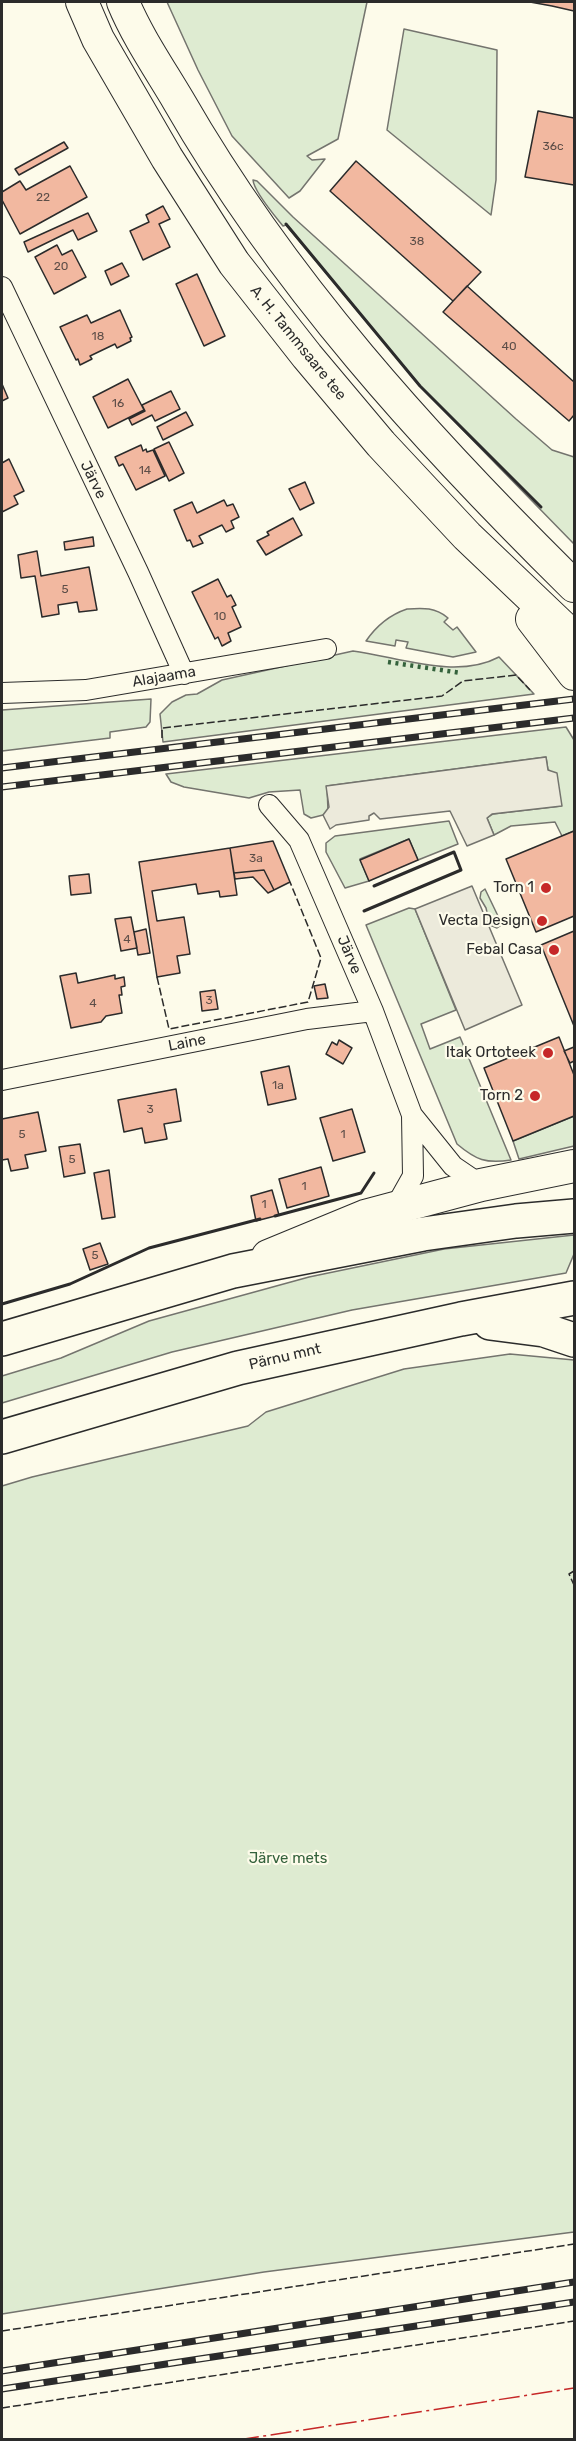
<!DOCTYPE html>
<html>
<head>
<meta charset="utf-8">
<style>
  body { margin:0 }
  #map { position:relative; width:576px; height:2441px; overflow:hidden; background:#fdfbea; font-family:Rubik,sans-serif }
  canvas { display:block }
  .frame { position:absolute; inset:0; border:3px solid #2b2b2b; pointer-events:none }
</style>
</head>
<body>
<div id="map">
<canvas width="576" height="2441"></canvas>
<div class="frame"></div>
</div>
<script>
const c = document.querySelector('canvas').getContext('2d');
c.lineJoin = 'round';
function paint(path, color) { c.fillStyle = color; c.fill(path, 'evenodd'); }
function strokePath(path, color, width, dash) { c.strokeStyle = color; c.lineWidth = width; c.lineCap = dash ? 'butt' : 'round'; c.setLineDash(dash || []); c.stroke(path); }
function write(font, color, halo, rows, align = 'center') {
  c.font = font + ' Rubik,sans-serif'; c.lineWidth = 4.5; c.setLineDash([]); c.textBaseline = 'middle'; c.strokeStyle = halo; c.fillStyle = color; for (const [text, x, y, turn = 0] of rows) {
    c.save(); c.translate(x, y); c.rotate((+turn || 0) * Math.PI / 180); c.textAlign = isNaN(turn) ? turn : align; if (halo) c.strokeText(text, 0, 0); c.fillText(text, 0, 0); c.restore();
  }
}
const green = new Path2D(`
  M167,2H367L338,139L307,156L312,160L325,159L300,191L289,198L232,136L198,70Z
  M404,29L497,50L496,180L491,215L387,130Z
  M253,180L257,181L293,217L516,419L552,450L574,457V544L420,386L286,225L283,226C275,216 254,192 253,180Z
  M407,609C423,608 435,607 448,618L444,622L453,630L457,627L476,652L453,657L406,648L408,642L396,640L395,646L366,641C377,625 389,615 407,609Z
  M353,651C399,657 456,680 499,657L534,694L163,742L160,714L172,702L186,695L197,694L222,680Z
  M151,699L150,722L146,727L110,732V738L2,751V710Z
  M566,727L574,740V831L562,836L555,822L511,826L494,835L487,818L493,814L561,806L553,773L548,770L546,757L327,786L328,811L323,815L311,818L304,814L300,790L269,792L249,798L184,787L171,782L166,774Z
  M449,821L458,844L418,860L409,839L360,859L369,881L345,888L326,852V843L335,836Z
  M485,889L498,916L500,926L497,928L490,925L486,908L480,898L481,892Z
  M409,908L415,909L456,1010L421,1024L430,1049L460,1037L511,1160C486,1164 476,1160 457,1144L366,925Z
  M574,1116V1146L519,1159L513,1141Z
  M574,1235V1254L566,1273L352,1310L172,1352L2,1403V1376L61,1358L149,1321L309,1277L444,1249Z
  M510,1354L574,1360V2232L264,2272L2,2314V1486L32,1477L248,1426L266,1412L404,1369Z`);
const parking = new Path2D(`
  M546,757L548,770L557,773L562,806L492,814L487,818L494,835L467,846L450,811L380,819L374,813L369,816V820L336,825L330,829L323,815L329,807L326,786Z
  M472,886L522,1005L465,1030L415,909Z`);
const building = new Path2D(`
  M530,2H574V11L552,6Z
  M538,111L574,118V185L525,177Z
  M64,142L68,148L19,175L15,169Z
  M356,161L481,272L453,301L330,191Z
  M70,166L87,197L20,234L2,200V192L20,181L26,190Z
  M163,206L170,219L159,224L170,247L143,260L130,231L149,222L146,215Z
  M88,213L97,231L78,240L73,230L28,252L24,242Z
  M57,245L62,255L72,250L86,277L54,294L35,257Z
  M122,263L129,276L111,285L105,271Z
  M197,274L225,336L204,346L176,284Z
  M467,286L574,382V415L569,421L443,312Z
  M120,310L132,337L130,338L131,341L117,348L115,344L90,356L92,359L80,365L78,359L76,360L60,327L87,315L91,323Z
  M128,379L144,410L108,428L93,397Z
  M2,384L8,398L2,401Z
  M171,391L180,409L155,421L152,415L132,425L129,419L145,411L142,405Z
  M186,412L193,425L163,440L157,427Z
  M169,442L184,473L169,481L154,449Z
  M141,445L143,451L146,449L147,452L153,450L165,476L136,490L123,464L119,466L115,457Z
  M9,459L24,491L14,496L18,504L2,512V463Z
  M305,482L314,503L300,510L289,489Z
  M224,500L227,506L233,504L239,517L231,521L234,528L226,532L222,525L199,536L203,543L193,547L190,540L187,541L174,510L192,502L197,513Z
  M293,518L302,535L266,555L257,541L269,535L267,532Z
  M93,537L94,546L65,550L64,542Z
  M37,551L41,576L89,567L97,610L79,612L77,602L58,605L59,614L42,617L35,576L21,578L18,555Z
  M218,579L227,597L231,595L236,605L232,607L241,627L228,633L231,641L222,646L218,637L215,639L192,592Z
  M574,831V916L536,932L506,859Z
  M409,839L418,860L369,881L360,860Z
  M273,841L290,882L274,890L264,870L234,873L230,848Z
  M230,848L237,895L220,897L219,891L198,894L196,884L152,891L157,921L184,917L190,954L177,956L180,973L157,977L139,862Z
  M264,870L274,890L268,893L253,877L235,879L234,873Z
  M89,874L91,893L71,895L69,876Z
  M131,917L137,948L121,951L115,919Z
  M146,929L150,953L138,955L134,932Z
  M574,931V1026L541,945Z
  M76,973L78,983L115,975V979L124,977L125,986L121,987L122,995H119L122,1013L106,1016L101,1022L71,1028L60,976Z
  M325,984L328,998L317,999L314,986Z
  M215,990L218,1009L202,1011L200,992Z
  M559,1037L574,1075V1116L513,1141L484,1068Z
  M339,1040L352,1048L343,1064L326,1054L332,1042L337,1045Z
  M574,1047V1061L570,1063L564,1051Z
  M289,1066L296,1099L268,1105L261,1072Z
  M176,1089L181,1121L164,1124L167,1139L145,1143L142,1128L124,1132L118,1100Z
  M352,1109L365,1152L333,1161L320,1118Z
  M38,1112L46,1151L25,1155L28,1168L11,1171L8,1159L2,1160V1119Z
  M80,1144L85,1173L64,1177L59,1147Z
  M321,1167L329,1196L287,1208L279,1179Z
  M109,1170L115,1217L102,1219L94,1173Z
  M272,1190L279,1215L256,1221L251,1196Z
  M100,1243L108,1264L90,1270L83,1249Z`);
const street = new Path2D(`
  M2,287L138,572L184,674
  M2,693L86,690L326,649
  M269,805L299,840L373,1011L412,1115L453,1166L481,1185
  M2,1080L307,1019L373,1011
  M395,1208L413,1176L412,1115`);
const primary = new Path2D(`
  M82,2L98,39L167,158L234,263L307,356L381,444L467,536L574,638
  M123,2C137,36 159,68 178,100C283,283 425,439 574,586
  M532,619L574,674
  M268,1256L365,1216L481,1185L574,1166`);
const highway = new Path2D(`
  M490,1323L544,1330L574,1340
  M2,1339L233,1271L423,1234L516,1221L574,1216
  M2,1437L238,1368L461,1319L574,1298`);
const rail = new Path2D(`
  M2,768L574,699
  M2,787L574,718
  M2,2371L574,2282
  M2,2389L574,2302`);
const hedge = new Path2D(`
  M388,662L461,673`);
const fence = new Path2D(`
  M162,738V728L442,696L463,681L516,675L530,690
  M157,977L169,1029L308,1002L321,958L290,882
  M574,1571L569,1574L574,1585
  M2,2331L574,2244
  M2,2408L574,2321`);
const wall = new Path2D(`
  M286,224L420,386L541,507
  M364,911L461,870L454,852L374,886
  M275,1216L361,1193L374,1173
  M2,1304L70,1284L149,1248L260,1219`);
const power = new Path2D(`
  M238,2440L574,2388`);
const markers = [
  [546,888,6,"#c62828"],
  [542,921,6,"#c62828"],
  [554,950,6,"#c62828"],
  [548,1053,6,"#c62828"],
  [535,1096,6,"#c62828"]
];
const numberNames = [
  ["36c",553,147],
  ["22",43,198],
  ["38",417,242],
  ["20",61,267],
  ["18",98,337],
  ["40",509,347],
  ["16",118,404],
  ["14",145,471],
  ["5",65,590],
  ["10",220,617],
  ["3a",256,859],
  ["4",127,940],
  ["3",209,1001],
  ["4",93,1004],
  ["1a",278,1086],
  ["3",150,1110],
  ["5",22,1135],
  ["1",343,1135],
  ["5",72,1160],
  ["1",304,1187],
  ["1",264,1205],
  ["5",95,1256]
];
const streetNames = [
  ["A. H. Tammsaare tee",298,343,51],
  ["Järve",93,480,64],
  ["Alajaama",164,677,-10],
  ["Järve",349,955,67],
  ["Laine",187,1043,-11],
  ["Pärnu mnt",285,1357,-13]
];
const poiNames = [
  ["Torn 1",534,888],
  ["Vecta Design",530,921],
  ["Febal Casa",542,950],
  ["Itak Ortoteek",536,1053],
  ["Torn 2",523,1096]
];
const parkNames = [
  ["Järve mets",288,1859]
];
paint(green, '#deebd1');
strokePath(green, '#74746e', 1.5);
paint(parking, '#eceadb');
strokePath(parking, '#74746e', 1.5);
paint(building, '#f2b8a0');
strokePath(building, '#2b2b2b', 1.5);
strokePath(street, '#2b2b2b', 22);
strokePath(primary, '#2b2b2b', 34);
strokePath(highway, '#2b2b2b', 36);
strokePath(street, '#fdfbea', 20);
strokePath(primary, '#fdfbea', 32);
strokePath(highway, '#fdfbea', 33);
strokePath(rail, '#2b2b2b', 7);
strokePath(rail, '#fdfbea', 4.5, [14]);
strokePath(hedge, '#34623c', 4.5, [3, 4.5]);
strokePath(fence, '#2b2b2b', 1.5, [8, 3]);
strokePath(wall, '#2b2b2b', 3);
strokePath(power, '#c62828', 1.5, [21, 4.5, 3, 4.5]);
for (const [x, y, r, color] of markers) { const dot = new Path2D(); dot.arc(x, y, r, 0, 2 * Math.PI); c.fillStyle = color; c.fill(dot); strokePath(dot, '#fdfbea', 2); }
write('12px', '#5d4e48', null, numberNames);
write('15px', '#2b2b2b', '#fdfbea', streetNames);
write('15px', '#2b2b2b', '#fdfbea', poiNames, 'right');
write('15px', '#34623c', '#fdfbea', parkNames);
</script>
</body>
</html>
